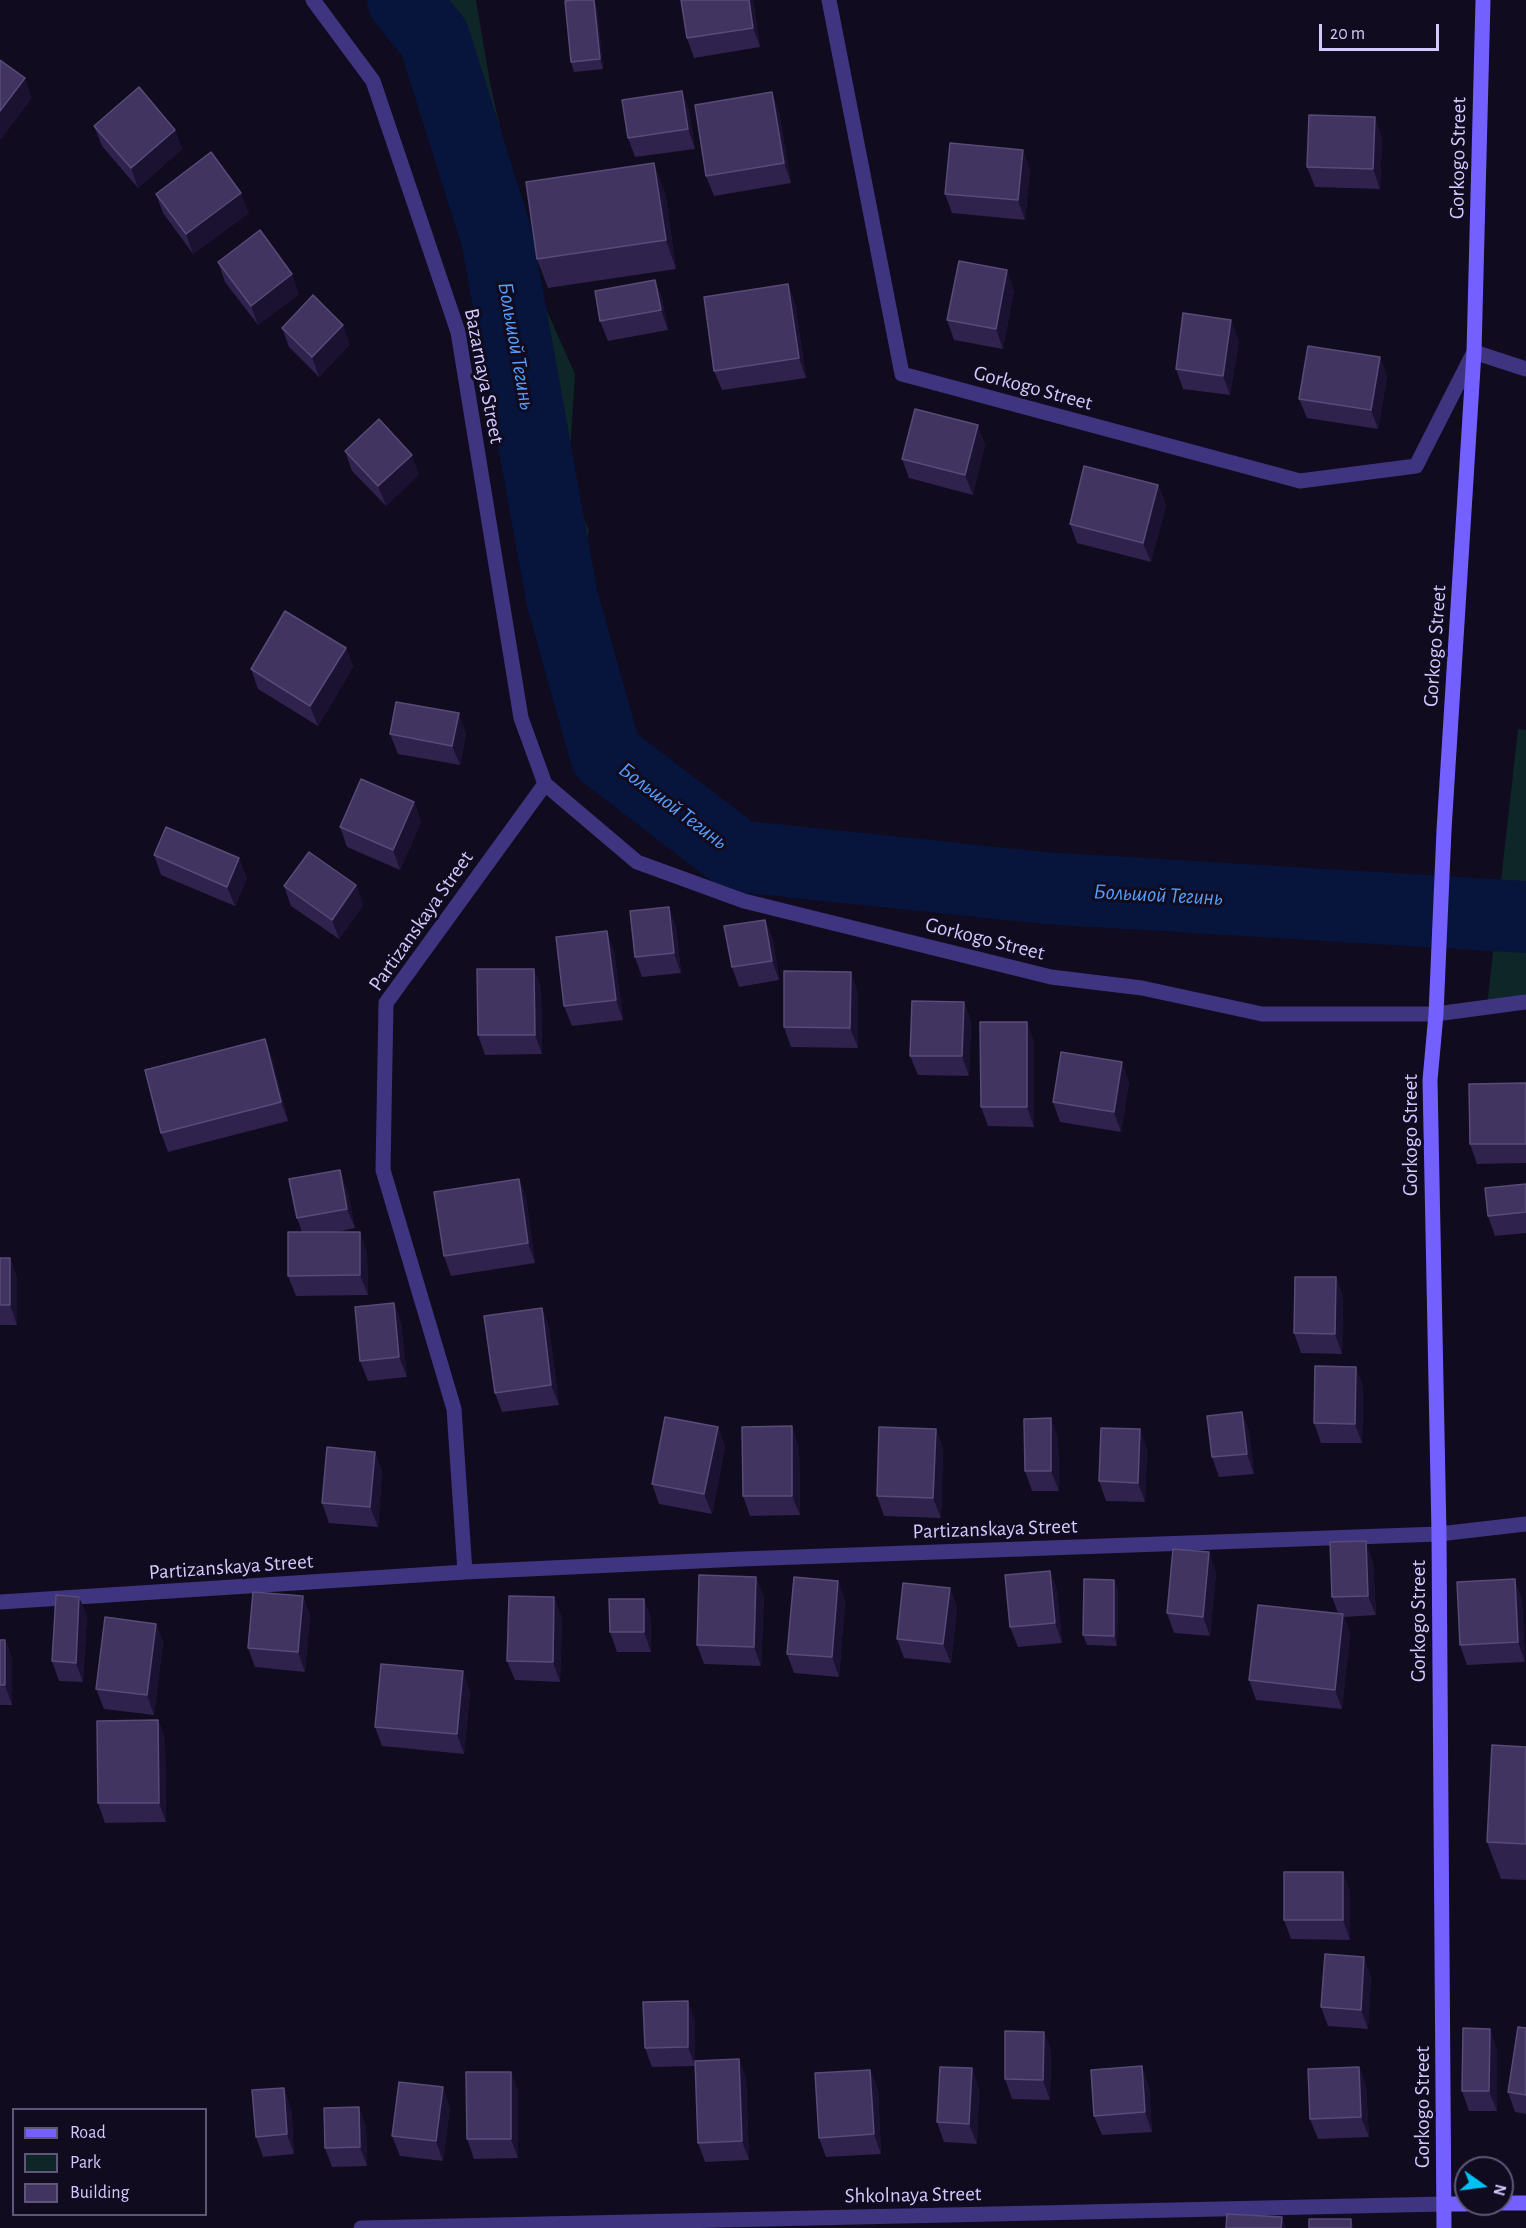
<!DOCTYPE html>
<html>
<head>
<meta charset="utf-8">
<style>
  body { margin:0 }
  #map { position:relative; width:1526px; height:2228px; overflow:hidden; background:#100b1e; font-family:"Alegreya Sans",sans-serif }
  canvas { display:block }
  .legend { position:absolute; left:12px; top:2108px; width:195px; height:108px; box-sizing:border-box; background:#100b1e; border:2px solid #5e5778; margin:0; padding:8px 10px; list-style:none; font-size:18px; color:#d4c8ff }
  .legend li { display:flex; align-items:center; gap:12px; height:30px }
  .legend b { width:30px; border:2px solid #5e5778 }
  .north { position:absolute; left:1454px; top:2156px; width:60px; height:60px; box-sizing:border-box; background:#100b1e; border:2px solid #5e5778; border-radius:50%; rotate:104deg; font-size:16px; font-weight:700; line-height:24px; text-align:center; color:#d4c8ff }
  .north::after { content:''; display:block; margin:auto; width:21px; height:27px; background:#00c1f3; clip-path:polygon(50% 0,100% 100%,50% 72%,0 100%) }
  .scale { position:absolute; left:1319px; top:24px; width:120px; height:27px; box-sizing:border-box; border:3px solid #d4c8ff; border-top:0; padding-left:8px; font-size:18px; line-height:21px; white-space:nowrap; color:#d4c8ff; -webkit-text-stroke:4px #100b1e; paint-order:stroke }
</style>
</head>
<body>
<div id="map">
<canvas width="1526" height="2228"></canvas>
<ul class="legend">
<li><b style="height:8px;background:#745fff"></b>Road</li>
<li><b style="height:16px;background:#0e2628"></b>Park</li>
<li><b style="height:16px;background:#413460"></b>Building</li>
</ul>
<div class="north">N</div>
<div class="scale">20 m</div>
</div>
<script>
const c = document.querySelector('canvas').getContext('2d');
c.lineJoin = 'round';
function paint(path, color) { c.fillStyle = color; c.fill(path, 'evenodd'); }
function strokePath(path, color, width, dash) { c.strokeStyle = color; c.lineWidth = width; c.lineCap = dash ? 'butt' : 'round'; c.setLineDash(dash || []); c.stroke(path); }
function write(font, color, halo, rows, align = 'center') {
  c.font = font + ' "Alegreya Sans",sans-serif'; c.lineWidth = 6; c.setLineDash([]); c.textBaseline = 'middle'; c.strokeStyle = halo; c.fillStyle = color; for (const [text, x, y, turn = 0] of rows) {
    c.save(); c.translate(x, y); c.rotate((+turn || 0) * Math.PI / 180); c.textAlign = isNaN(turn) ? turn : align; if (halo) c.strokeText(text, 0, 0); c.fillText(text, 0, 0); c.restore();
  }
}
const green = new Path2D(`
  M372,0H476L490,83L535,284L575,374L568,484L589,530L579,587L589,641L551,685L524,578L504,464L494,374L470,291L466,226L441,144L398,32Z
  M1518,729L1526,730V1002L1487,1006Z`);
const river = new Path2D(`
  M403,0L434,38L497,238L562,598L606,755L738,856L1045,888L1526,917`);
const street = new Path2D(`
  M313,0L373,81L458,332L521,718L545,784
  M829,0L902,374L1300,481L1416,466L1474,352L1526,369
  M465,1572L454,1409L383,1170L386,1003L545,784L637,862L744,901L1051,977L1142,988L1262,1014H1436L1526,1002
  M0,1602L465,1572L741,1559L1439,1534L1526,1524
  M361,2228L1444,2204`);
const secondary = new Path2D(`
  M1502,2203H1526
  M1444,2204H1466
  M1444,2228L1439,1534L1430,1080L1436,1014L1444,830L1474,352L1483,0`);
const wall = new Path2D(`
  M753,0L760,47L694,58L687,38Z
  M597,8L603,69L574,72L571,62Z
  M682,91L689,111L695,149L635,157L628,138Z
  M779,112L791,183L714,196L706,176Z
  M94,126L175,130L182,149L138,188L102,146Z
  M1382,137L1380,189L1315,187L1307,167Z
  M1030,169L1025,220L952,213L945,194Z
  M665,192L676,269L548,288L537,259Z
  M156,194L249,213L193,254L163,213Z
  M218,262L299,294L258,325L225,282Z
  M655,280L662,299L668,330L608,341L600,321Z
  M788,284L795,304L806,378L722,390L714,371Z
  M1014,290L1003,349L954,340L947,320Z
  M282,328L350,344L319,377L289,347Z
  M1239,340L1230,395L1183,389L1176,369Z
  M1380,357L1387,377L1378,429L1307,418L1299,399Z
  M985,444L973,495L909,478L902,459Z
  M345,451L419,474L386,506L352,471Z
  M1158,485L1166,505L1151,562L1077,543L1070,524Z
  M346,648L353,667L318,726L258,689L251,669Z
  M466,733L460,765L398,754L390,734Z
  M414,802L421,822L400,870L347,847L340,827Z
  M154,855L247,878L235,906L161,875Z
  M356,885L363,905L339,939L291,906L284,886Z
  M765,920L773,940L779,980L739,987L732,967Z
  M676,926L681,973L642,977L635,957Z
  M614,951L623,1020L572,1026L564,1006Z
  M534,969L541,988L542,1054L485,1055L478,1035Z
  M858,992V1048L791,1047L784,1027Z
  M964,1002L971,1022L969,1076L918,1075L910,1056Z
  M265,1039L272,1059L288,1121L168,1152L161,1133Z
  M1034,1041V1127L988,1126L981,1107Z
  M1129,1082L1121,1132L1060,1122L1053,1102Z
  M1526,1083V1163L1477,1164L1470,1144Z
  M519,1179L526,1198L535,1263L451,1276L444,1256Z
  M1526,1184V1233L1495,1236L1488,1216Z
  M347,1189L355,1228L336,1232L367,1252L368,1295L296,1296L288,1276L302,1232L297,1218Z
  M0,1258H10L17,1278V1325H0Z
  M1336,1277L1343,1297L1342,1354L1301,1353L1294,1333Z
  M394,1303L401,1323L407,1377L368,1381L360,1361Z
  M542,1308L549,1328L559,1405L502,1412L495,1393Z
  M1356,1367L1363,1387L1362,1443H1321L1314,1423Z
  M1242,1412L1249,1432L1254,1474L1219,1477L1212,1457Z
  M718,1427L725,1447L712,1514L659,1504L652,1484Z
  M936,1429L943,1449L941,1518L884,1516L877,1496Z
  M1058,1438L1059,1491H1032L1025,1471Z
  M799,1446L800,1515L750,1516L743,1496Z
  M1147,1449L1145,1502L1106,1501L1099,1481Z
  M375,1452L382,1472L378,1527L329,1523L322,1503Z
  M1373,1561L1376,1615L1344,1617L1350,1633L1342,1709L1256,1700L1249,1680L1338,1613L1332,1597Z
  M1050,1571L1057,1590L1062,1643L1018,1647L1010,1627Z
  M1216,1572L1210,1636L1174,1633L1167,1613Z
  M950,1588L957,1608L951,1663L904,1658L897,1639Z
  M1118,1590L1117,1646L1087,1645L1083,1635Z
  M303,1596L310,1616L305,1672L255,1667L248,1648Z
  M764,1596L761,1666L704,1664L697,1645Z
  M79,1597L87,1616L83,1682L59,1681L52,1661Z
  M644,1599L651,1619V1652H617L610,1632Z
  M1522,1599L1525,1662L1467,1665L1460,1645Z
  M845,1600L839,1677L794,1673L787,1654Z
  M562,1617L560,1682L515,1680L507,1661Z
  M156,1624L163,1643L154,1715L104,1709L96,1689Z
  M0,1640H5L12,1659V1705H0Z
  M470,1691L464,1754L382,1746L375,1727Z
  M158,1720L165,1740L166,1822L105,1823L98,1803Z
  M1526,1747V1880L1501,1879L1487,1842Z
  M1350,1891V1940L1291,1939L1284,1920Z
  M1371,1977L1368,2029L1328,2026L1321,2007Z
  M695,2021V2061L739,2059L746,2079L749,2160L705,2162L698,2143L695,2066L652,2067L645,2048Z
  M1526,2028V2114L1515,2112L1508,2092Z
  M1044,2032L1051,2051L1050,2100L1012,2099L1005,2079Z
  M1497,2048V2111H1469L1462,2091Z
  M1359,2067L1366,2086L1369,2137L1318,2139L1310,2119Z
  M870,2070L878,2089L881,2154L826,2157L819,2138Z
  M511,2072L518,2092V2158L474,2159L467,2139Z
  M1149,2086L1152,2132L1102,2135L1094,2116Z
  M979,2088L977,2144L944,2142L937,2122Z
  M450,2107L443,2161L400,2156L392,2136Z
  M291,2108L294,2154L263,2157L256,2137Z
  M366,2126L367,2166L332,2167L325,2148Z`);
const shadedWall = new Path2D(`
  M594,0L597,8L603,69L600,59Z
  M749,0H753L760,47L753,28Z
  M25,78L32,98L0,141V111Z
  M682,91L689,111L695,149L688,129Z
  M772,92L779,112L791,183L784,163Z
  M1375,117L1382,137L1380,189L1373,169Z
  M175,130L182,149L138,188L131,168Z
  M1023,150L1030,169L1025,220L1018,200Z
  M654,163L665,192L676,269L666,240Z
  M241,193L249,213L193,254L186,234Z
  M1007,270L1014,290L1003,349L996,329Z
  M292,274L299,294L258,325L251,306Z
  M655,280L662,299L668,330L661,310Z
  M788,284L795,304L806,378L799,358Z
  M1231,320L1239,340L1230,395L1223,376Z
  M343,325L350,344L319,377L312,357Z
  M1380,357L1387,377L1378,429L1371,410Z
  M978,425L985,444L973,495L965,475Z
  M412,455L419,474L386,506L378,486Z
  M1158,485L1166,505L1151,562L1143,543Z
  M346,648L353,667L318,726L310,706Z
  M459,713L466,733L460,765L452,746Z
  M414,802L421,822L400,870L393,850Z
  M239,858L247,878L235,906L227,887Z
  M356,885L363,905L339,939L332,920Z
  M669,907L676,926L681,973L674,953Z
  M765,920L773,940L779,980L772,961Z
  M607,931L614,951L623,1020L616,1000Z
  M534,969L541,988L542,1054L535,1035Z
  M851,972L858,992V1048L850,1028Z
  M964,1002L971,1022L969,1076L962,1056Z
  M1027,1022L1034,1041V1127L1027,1107Z
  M265,1039L272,1059L288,1121L281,1102Z
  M1122,1062L1129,1082L1121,1132L1114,1112Z
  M340,1170L347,1189L355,1228L347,1209Z
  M519,1179L526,1198L535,1263L528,1243Z
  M360,1232L367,1252L368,1295L360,1275Z
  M10,1258L17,1278V1325L10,1305Z
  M1336,1277L1343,1297L1342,1354L1335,1334Z
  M394,1303L401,1323L407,1377L399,1357Z
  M542,1308L549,1328L559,1405L551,1385Z
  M1356,1367L1363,1387L1362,1443L1355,1424Z
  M1242,1412L1249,1432L1254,1474L1247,1454Z
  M1051,1418L1058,1438L1059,1491L1051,1471Z
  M792,1426L799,1446L800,1515L792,1496Z
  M718,1427L725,1447L712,1514L704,1494Z
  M936,1429L943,1449L941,1518L933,1498Z
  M1140,1429L1147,1449L1145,1502L1138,1483Z
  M375,1452L382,1472L378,1527L370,1507Z
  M1366,1541L1373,1561L1376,1615L1368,1596Z
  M1209,1552L1216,1572L1210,1636L1203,1617Z
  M1050,1571L1057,1590L1062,1643L1055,1623Z
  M756,1577L764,1596L761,1666L754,1647Z
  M1515,1579L1522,1599L1525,1662L1518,1642Z
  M1114,1580L1118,1590L1117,1646L1114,1636Z
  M838,1581L845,1600L839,1677L832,1657Z
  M950,1588L957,1608L951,1663L943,1644Z
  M303,1596L310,1616L305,1672L298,1652Z
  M79,1597L87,1616L83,1682L76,1663Z
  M554,1597L562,1617L560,1682L553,1662Z
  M644,1599L651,1619V1652L644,1632Z
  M1343,1614L1350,1633L1342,1709L1335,1690Z
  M156,1624L163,1643L154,1715L147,1695Z
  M5,1640L12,1659V1705L5,1685Z
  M463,1671L470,1691L464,1754L457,1734Z
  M158,1720L165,1740L166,1822L159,1803Z
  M1343,1872L1350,1891V1940L1343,1920Z
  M1364,1957L1371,1977L1368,2029L1361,2010Z
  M688,2001L695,2021V2066L688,2047Z
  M1490,2029L1497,2048V2111L1489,2091Z
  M1044,2032L1051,2051L1050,2100L1043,2080Z
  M739,2059L746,2079L749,2160L742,2141Z
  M1142,2066L1149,2086L1152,2132L1145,2112Z
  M1359,2067L1366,2086L1369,2137L1361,2117Z
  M972,2068L979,2088L977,2144L969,2124Z
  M870,2070L878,2089L881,2154L874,2134Z
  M511,2072L518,2092V2158L511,2139Z
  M443,2087L450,2107L443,2161L436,2141Z
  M284,2088L291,2108L294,2154L287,2134Z
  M359,2107L366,2126L367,2166L360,2147Z
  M1282,2217L1286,2228H1281Z
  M1351,2219L1354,2228H1351Z`);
const building = new Path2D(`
  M572,0H594L600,59L571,62L565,1Z
  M681,0H749L753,28L687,38Z
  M0,60L25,78L0,111Z
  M139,87L175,130L131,168L94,126Z
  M682,91L688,129L628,138L622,100Z
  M772,92L784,163L706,176L695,105Z
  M1309,115L1375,117L1373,169L1307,167Z
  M950,143L1023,150L1018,200L945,194Z
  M211,152L241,193L186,234L156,194Z
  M654,163L666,240L537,259L526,182Z
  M260,230L292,274L251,306L218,262Z
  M959,261L1007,270L996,329L947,320Z
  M655,280L661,310L600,321L595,291Z
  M788,284L799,358L714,371L704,297Z
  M313,295L343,325L312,357L282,328Z
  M1183,313L1231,320L1223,376L1176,369Z
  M1308,346L1380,357L1371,410L1299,399Z
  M915,409L978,425L965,475L902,459Z
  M379,419L412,455L378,486L345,451Z
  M1084,466L1158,485L1143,543L1070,524Z
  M285,611L346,648L310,706L251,669Z
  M396,702L459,713L452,746L390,734Z
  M361,779L414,802L393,850L340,827Z
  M166,827L239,858L227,887L154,855Z
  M309,852L356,885L332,920L284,886Z
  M669,907L674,953L635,957L630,911Z
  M765,920L772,961L732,967L724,926Z
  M607,931L616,1000L564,1006L556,937Z
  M477,969H534L535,1035H478Z
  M784,971L851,972L850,1028L784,1027Z
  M912,1001L964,1002L962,1056H910Z
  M980,1022H1027V1107H981Z
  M265,1039L281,1102L161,1133L145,1070Z
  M1061,1052L1122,1062L1114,1112L1053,1102Z
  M1526,1083V1144H1470L1469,1084Z
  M340,1170L347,1209L297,1218L289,1179Z
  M519,1179L528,1243L444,1256L434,1192Z
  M1526,1184V1212L1488,1216L1485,1188Z
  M288,1232H360V1275L288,1276Z
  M0,1258H10V1305H0Z
  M1295,1277H1336L1335,1334L1294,1333Z
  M394,1303L399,1357L360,1361L355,1307Z
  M542,1308L551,1385L495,1393L484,1316Z
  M1315,1366L1356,1367L1355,1424L1314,1423Z
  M1242,1412L1247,1454L1212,1457L1207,1416Z
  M665,1417L718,1427L704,1494L652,1484Z
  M1051,1418V1471H1025L1024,1419Z
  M792,1426V1496H743L742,1427Z
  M879,1427L936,1429L933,1498L877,1496Z
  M1101,1428L1140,1429L1138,1483L1099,1481Z
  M327,1447L375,1452L370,1507L322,1503Z
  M1366,1541L1368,1596L1332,1597L1330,1542Z
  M1173,1549L1209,1552L1203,1617L1167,1613Z
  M1050,1571L1055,1623L1010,1627L1005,1575Z
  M699,1575L756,1577L754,1647L697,1645Z
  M794,1577L838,1581L832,1657L787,1654Z
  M1084,1579L1114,1580V1636L1083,1635Z
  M1515,1579L1518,1642L1460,1645L1457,1582Z
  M903,1583L950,1588L943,1644L897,1639Z
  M253,1592L303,1596L298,1652L248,1648Z
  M56,1595L79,1597L76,1663L52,1661Z
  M509,1596L554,1597L553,1662L507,1661Z
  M609,1599H644V1632H610Z
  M1258,1605L1343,1614L1335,1690L1249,1680Z
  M105,1617L156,1624L147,1695L96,1689Z
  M0,1640H5V1685H0Z
  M381,1664L463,1671L457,1734L375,1727Z
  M158,1720L159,1803H98L97,1721Z
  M1492,1745L1526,1747V1844L1487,1842Z
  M1284,1872H1343V1920H1284Z
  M1325,1954L1364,1957L1361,2010L1321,2007Z
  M688,2001V2047L645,2048L643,2002Z
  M1518,2027L1526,2028V2095L1508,2092Z
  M1463,2028L1490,2029L1489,2091H1462Z
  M1005,2031L1044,2032L1043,2080L1005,2079Z
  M739,2059L742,2141L698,2143L695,2061Z
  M1142,2066L1145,2112L1094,2116L1091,2070Z
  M940,2067L972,2068L969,2124L937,2122Z
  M1359,2067L1361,2117L1310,2119L1308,2069Z
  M870,2070L874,2134L819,2138L815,2073Z
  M466,2072H511V2139H467Z
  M399,2082L443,2087L436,2141L392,2136Z
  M284,2088L287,2134L256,2137L252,2090Z
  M359,2107L360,2147L325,2148L324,2108Z
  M1227,2214L1282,2217L1281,2228H1226Z
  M1309,2219H1351V2228H1309Z`);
const streetNames = [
  ["Gorkogo Street",1458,158,-89],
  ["Bazarnaya Street",484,376,79],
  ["Gorkogo Street",1033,388,15],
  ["Gorkogo Street",1435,646,-86],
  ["Partizanskaya Street",421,921,-55],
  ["Gorkogo Street",985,939,14],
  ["Gorkogo Street",1411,1135,-90],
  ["Partizanskaya Street",995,1529,-2],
  ["Partizanskaya Street",231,1567,-4],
  ["Gorkogo Street",1419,1621,-90],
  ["Gorkogo Street",1423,2107,-90],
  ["Shkolnaya Street",913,2195,-1]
];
const waterNames = [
  ["Большой Тегинь",516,346,80],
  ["Большой Тегинь",673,806,37],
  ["Большой Тегинь",1158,895,3]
];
paint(green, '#0e2628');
strokePath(river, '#07143b', 72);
strokePath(street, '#3f347f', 15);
strokePath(secondary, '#745fff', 15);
paint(wall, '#2f224d');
paint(shadedWall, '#1b1232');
paint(building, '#413460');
strokePath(building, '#584b79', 1.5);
write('21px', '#d4c8ff', '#100b1e', streetNames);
write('italic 22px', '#569fff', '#100b1e', waterNames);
</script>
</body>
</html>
